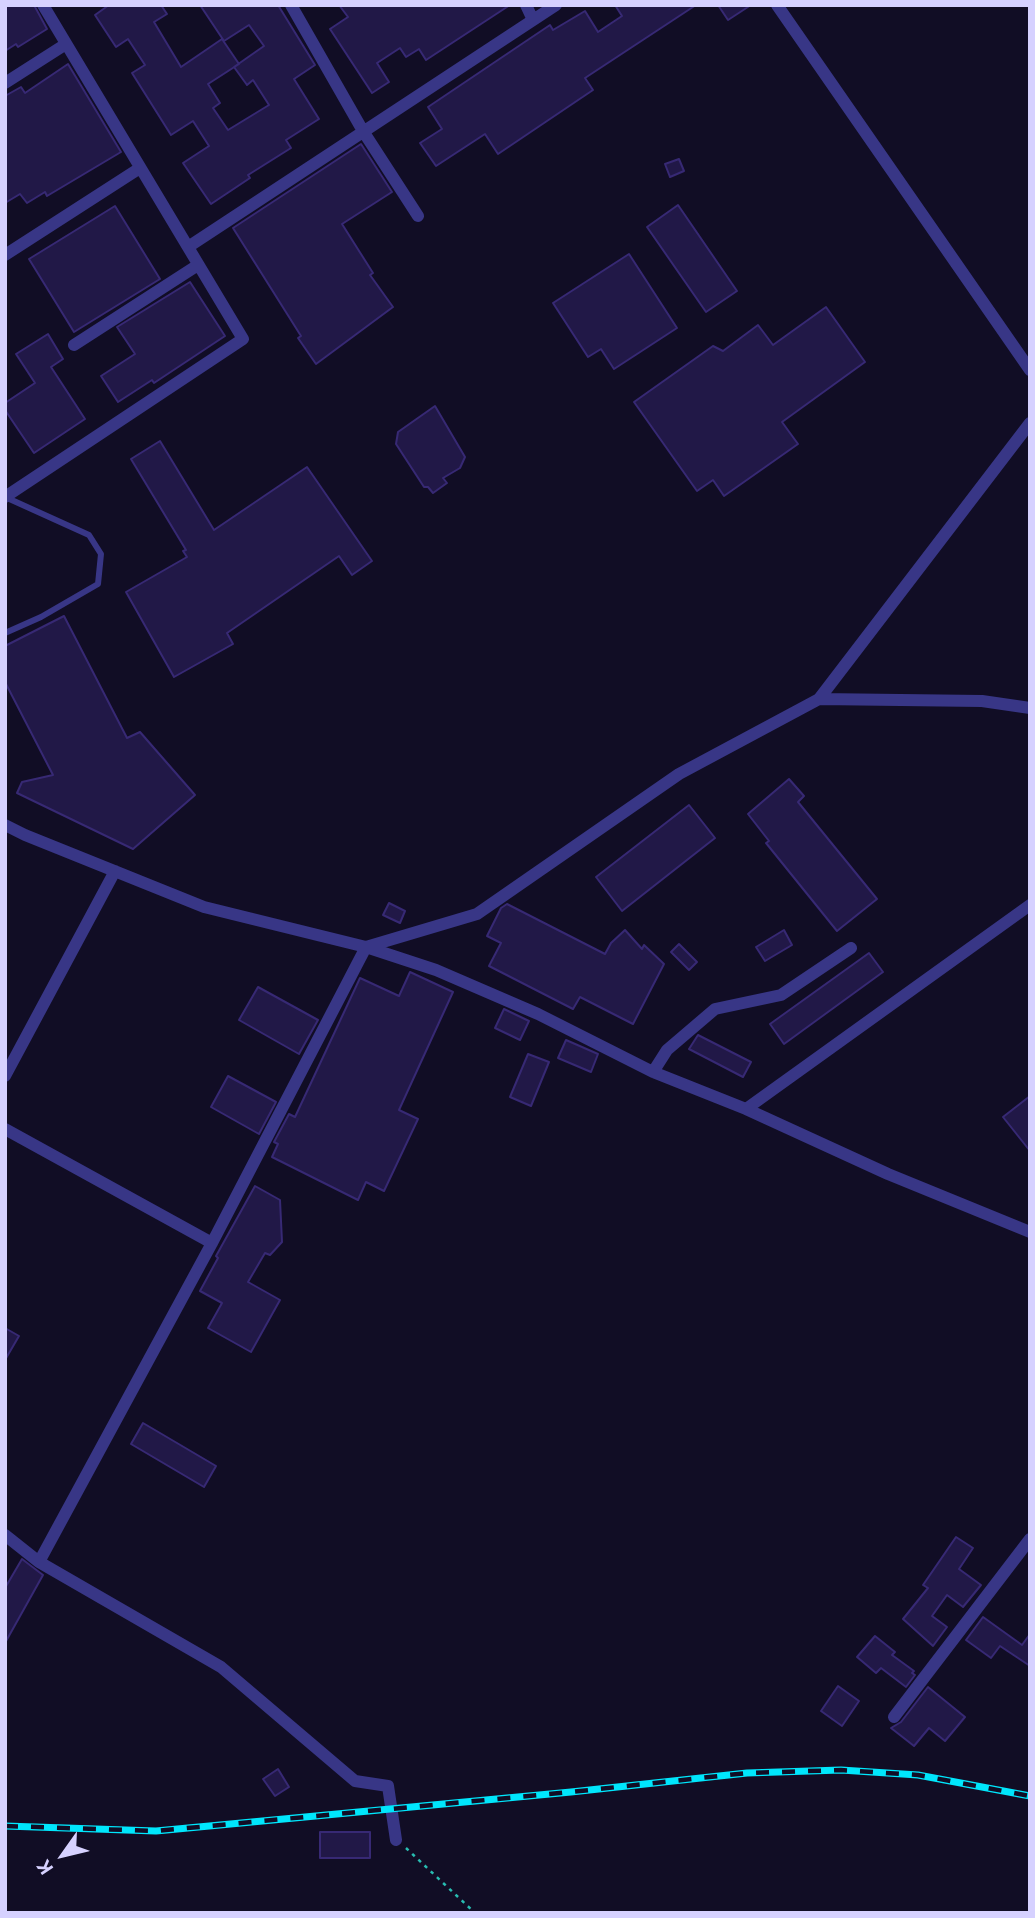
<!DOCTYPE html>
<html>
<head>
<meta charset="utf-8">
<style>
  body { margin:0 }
  #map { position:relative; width:1035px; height:1918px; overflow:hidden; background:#110d25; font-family:Roboto,sans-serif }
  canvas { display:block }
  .frame { position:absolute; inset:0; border:7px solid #d6d1ff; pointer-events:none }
  .north { position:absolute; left:28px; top:1820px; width:70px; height:70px; -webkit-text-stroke:5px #110d25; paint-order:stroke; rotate:236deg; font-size:19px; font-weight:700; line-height:28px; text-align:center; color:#d6d1ff }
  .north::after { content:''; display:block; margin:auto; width:24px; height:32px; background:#d6d1ff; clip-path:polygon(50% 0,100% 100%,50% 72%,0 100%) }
</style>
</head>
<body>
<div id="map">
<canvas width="1035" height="1918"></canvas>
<div class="frame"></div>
<div class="north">K</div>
</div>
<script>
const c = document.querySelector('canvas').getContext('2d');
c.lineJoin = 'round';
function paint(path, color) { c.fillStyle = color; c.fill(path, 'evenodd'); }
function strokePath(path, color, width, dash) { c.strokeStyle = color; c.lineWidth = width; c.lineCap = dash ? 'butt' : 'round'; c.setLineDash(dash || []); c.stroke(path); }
const building = new Path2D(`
  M5,5H34L47,29L18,47L16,44L5,51Z
  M109,5H161L167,14L154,22L181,67L222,39L239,64L208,84L220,103L213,108L228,130L269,105L253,80L247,85L234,67L264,46L249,25L224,41L200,5H278L315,65L294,79L319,119L286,140L291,148L248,175L250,178L211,204L183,163L209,146L193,121L171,135L132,73L145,65L128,39L116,47L95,15Z
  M339,5H510L426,60L419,49L406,57L400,48L377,63L389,82L372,93L330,29L348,17Z
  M615,5H696L585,78L593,90L498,154L485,134L436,166L420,143L442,129L428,107L550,25L553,30L585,11L598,32L622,16Z
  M718,5H751L728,20Z
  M68,64L121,152L47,196L45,192L27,203L20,194L5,203V96L21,87L25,93Z
  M361,144L392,192L342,224L373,273L370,275L393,307L316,364L298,338L301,336L233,228Z
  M679,159L684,171L670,177L665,164Z
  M678,205L737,291L706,312L647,227Z
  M115,206L160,279L74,332L29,259Z
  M629,254L677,328L614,369L601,349L588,357L553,303Z
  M190,282L225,336L154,383L152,380L118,402L101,376L135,354L117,327Z
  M826,307L865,362L782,422L798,444L724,496L713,480L697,491L634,402L713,346L723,351L758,325L773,345Z
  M48,334L63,359L51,367L85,419L34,453L5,410V403L35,383L16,354Z
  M435,406L465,457L460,468L443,478L447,483L433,493L428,487H424L396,444L398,432Z
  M160,441L214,530L307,467L372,561L352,575L339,556L227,633L233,644L174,677L126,592L187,557L183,551L186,550L131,459Z
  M64,616L127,738L140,732L195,795L133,849L17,793L22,782L53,775L5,682V646Z
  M789,779L804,796L798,802L877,899L837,931L766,843L769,841L748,814Z
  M689,805L715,838L622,911L596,877Z
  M389,903L405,911L400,923L383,915Z
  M507,904L605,954L611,943L625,930L642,949L644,945L664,964L633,1024L580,997L573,1009L489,966L501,943L487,936L501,908Z
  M784,930L792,945L765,961L756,947Z
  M679,944L697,962L689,970L671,952Z
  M869,953L883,972L784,1044L770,1024Z
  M410,972L453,992L399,1110L418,1119L384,1191L366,1182L358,1200L272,1157L278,1144L274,1142L289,1114L295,1117L360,978L399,996Z
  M258,987L318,1020L299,1054L239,1020Z
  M504,1009L529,1021L520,1040L495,1028Z
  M698,1035L751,1062L743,1077L689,1049Z
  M566,1040L598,1054L591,1072L558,1058Z
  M528,1054L549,1062L531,1106L510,1097Z
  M228,1076L276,1102L259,1134L211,1107Z
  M1030,1096V1151L1003,1117Z
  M255,1186L280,1200L282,1242L270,1255L265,1253L248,1282L280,1300L251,1352L208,1328L222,1303L200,1291L218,1258L216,1256Z
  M5,1328L19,1336L5,1360Z
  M143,1423L216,1466L204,1487L131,1444Z
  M956,1537L973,1548L959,1569L981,1585L963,1607L947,1595L932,1616L947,1627L933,1646L903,1619L928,1588L923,1585Z
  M22,1559L43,1575L5,1643V1588Z
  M983,1617L1022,1645L1030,1634V1666L1000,1646L991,1658L966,1640Z
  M875,1636L895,1652L892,1655L914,1671L912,1673L915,1675L906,1687L881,1668L876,1673L857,1657Z
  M838,1686L859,1701L842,1726L821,1711Z
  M928,1687L965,1717L945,1741L929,1728L914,1746L891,1728L901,1722Z
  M278,1769L289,1787L275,1796L263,1779Z
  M320,1832H370V1858H320Z`);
const path = new Path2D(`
  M406,1848L475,1913`);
const service = new Path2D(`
  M5,497L89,535L101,554L98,584L41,617L5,633`);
const minor = new Path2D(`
  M291,5L363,131L418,216
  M526,5L533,20
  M777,5L1030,370
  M5,83L66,44
  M188,247L556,5
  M5,255L140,168
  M74,345L198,265
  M5,497L243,339L43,5
  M819,699L1030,423
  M5,825L25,835L204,907L366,947L436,970L538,1014L653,1072L746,1109L888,1174L1030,1232
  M653,1072L667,1050L715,1009L781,995L851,948
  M5,1076L115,871
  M746,1109L1030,905
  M5,1129L212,1243
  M5,1535L39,1562L221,1667L355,1781L388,1786L396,1840
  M39,1562L212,1243L366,947L477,914L679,774L819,699L982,701L1030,708
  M894,1717L1030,1539`);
const rail = new Path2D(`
  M5,1826L156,1831L571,1792L747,1773L841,1770L918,1775L1030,1796`);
paint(building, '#211847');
strokePath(building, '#372974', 2);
strokePath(path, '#28bcb1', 2.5, [3.5, 5]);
strokePath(service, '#383686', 6);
strokePath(minor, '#383686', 12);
strokePath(rail, '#00e6fc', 7);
strokePath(rail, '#110d25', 4.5, [13]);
</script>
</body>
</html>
